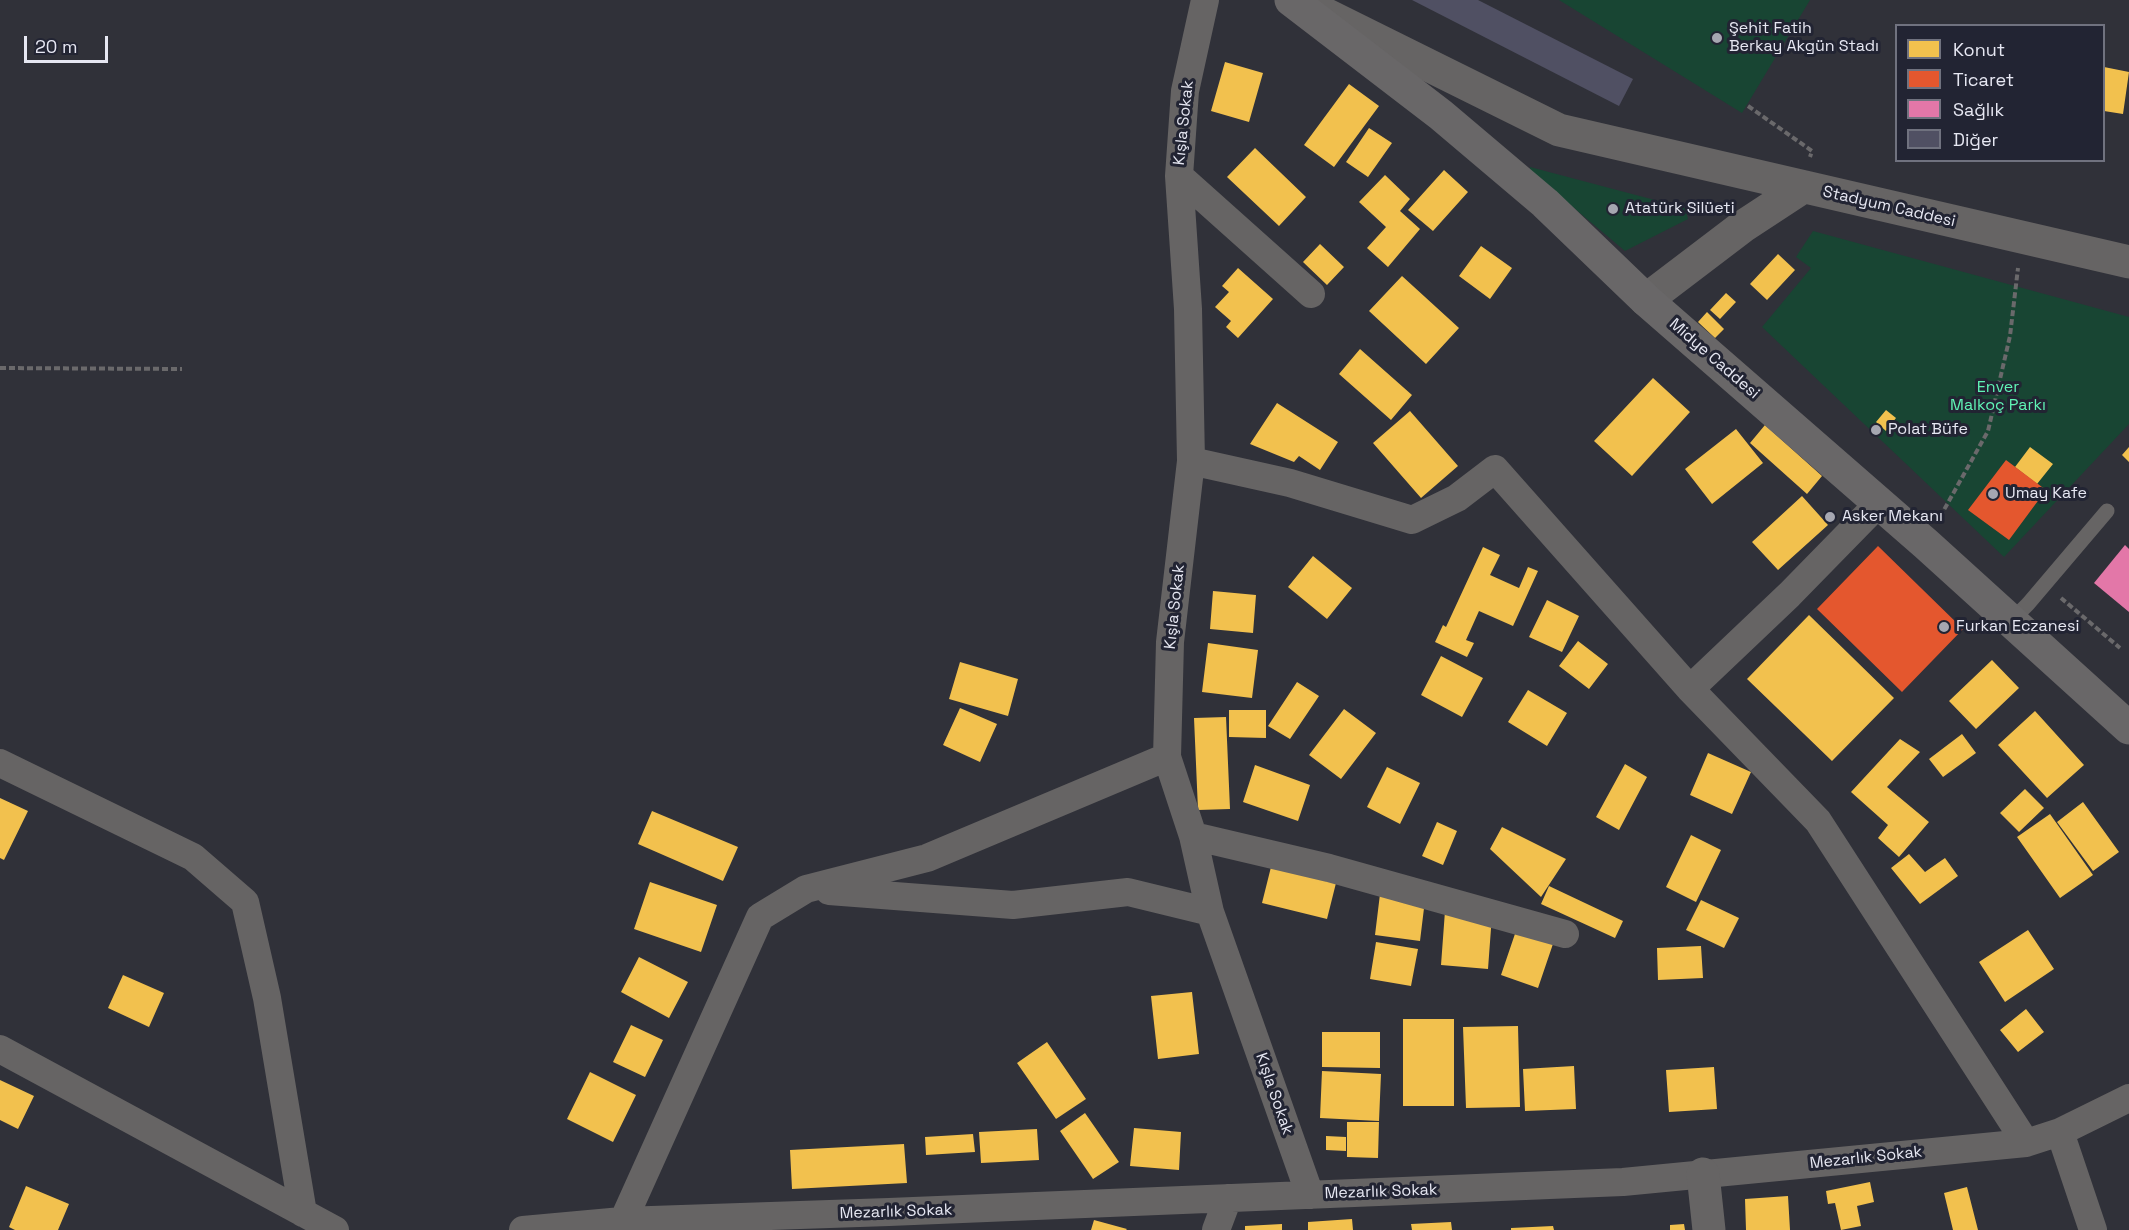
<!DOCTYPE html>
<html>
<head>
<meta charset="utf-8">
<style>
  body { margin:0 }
  #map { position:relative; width:2129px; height:1230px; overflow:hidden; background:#303139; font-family:"Space Grotesk",sans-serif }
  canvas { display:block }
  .legend { position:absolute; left:1895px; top:24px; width:210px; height:138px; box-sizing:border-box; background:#222433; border:2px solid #70727f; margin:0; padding:8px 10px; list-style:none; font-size:18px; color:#e6e7f2 }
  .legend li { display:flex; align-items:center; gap:12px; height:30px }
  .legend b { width:30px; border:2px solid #70727f }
  .scale { position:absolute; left:24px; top:36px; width:84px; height:27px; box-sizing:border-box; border:3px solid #e6e7f2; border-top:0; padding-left:8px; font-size:18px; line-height:21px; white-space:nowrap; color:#e6e7f2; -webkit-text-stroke:4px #222433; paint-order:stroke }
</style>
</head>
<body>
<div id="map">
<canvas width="2129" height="1230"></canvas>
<ul class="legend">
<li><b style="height:16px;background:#f2c14e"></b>Konut</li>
<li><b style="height:16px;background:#e4572e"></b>Ticaret</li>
<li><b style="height:16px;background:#e377a8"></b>Sağlık</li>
<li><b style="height:16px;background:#505063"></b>Diğer</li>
</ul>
<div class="scale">20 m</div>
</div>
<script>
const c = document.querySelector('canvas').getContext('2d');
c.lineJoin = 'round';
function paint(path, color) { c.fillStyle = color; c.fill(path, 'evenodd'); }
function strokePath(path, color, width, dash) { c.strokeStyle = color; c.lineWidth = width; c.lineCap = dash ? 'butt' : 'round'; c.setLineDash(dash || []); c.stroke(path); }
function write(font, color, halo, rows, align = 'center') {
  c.font = font + ' "Space Grotesk",sans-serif'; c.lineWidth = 6; c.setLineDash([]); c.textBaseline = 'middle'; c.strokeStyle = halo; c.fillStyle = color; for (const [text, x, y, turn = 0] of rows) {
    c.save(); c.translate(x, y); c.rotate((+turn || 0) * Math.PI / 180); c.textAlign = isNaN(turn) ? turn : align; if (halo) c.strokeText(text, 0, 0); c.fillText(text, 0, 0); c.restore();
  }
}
const green = new Path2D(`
  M1559,0H1810L1742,113Z
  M1530,167L1685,208L1688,219L1625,251L1530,171Z
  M1813,231L2129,317V424L2004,557L1762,327L1811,268L1796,257Z`);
const homes = new Path2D(`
  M1225,62L1263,73L1249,122L1211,111Z
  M2104,67L2129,72L2123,114L2104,111Z
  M1349,84L1379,106L1334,167L1304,145Z
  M1369,128L1392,143L1368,177L1346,162Z
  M1255,148L1306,197L1279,226L1227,177Z
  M1444,170L1468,192L1433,231L1408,210Z
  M1385,175L1410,199L1400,211L1420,229L1388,267L1367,248L1386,227L1359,202Z
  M1320,244L1344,267L1327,285L1303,262Z
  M1481,246L1512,268L1490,299L1459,276Z
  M1778,254L1795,270L1767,300L1750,284Z
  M1238,268L1273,299L1238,338L1226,327L1231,321L1215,307L1229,292L1222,286Z
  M1402,276L1459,328L1426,364L1369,311Z
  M1726,293L1736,302L1720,319L1710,310Z
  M1707,312L1724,329L1715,338L1698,322Z
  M1360,349L1412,395L1391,420L1339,374Z
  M1653,378L1690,412L1632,476L1594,441Z
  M1277,403L1338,442L1320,470L1299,456L1294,462L1250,444Z
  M1886,410L1896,418L1886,431L1876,422Z
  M1410,411L1458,466L1421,498L1373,443Z
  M1765,425L1822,476L1807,494L1750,443Z
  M1736,429L1763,463L1712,504L1685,469Z
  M2030,447L2053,464L2037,484L2015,467Z
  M2129,447V462L2122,455Z
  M1802,496L1828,525L1778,570L1752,542Z
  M1483,547L1500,555L1490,575L1519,588L1528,567L1538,571L1513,626L1479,611L1466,640L1474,643L1467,657L1435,642L1443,625L1446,627Z
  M1313,556L1352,588L1327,619L1288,587Z
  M1213,591L1256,595L1253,633L1210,629Z
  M1547,600L1579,616L1562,652L1529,637Z
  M1809,615L1894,698L1832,761L1747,679Z
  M1578,641L1608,664L1589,689L1559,666Z
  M1208,643L1258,650L1252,698L1202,692Z
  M1441,656L1483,678L1462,717L1421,695Z
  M1992,660L2019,688L1976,729L1949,701Z
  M960,662L1018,679L1008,716L949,699Z
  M1297,682L1319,696L1290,739L1268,726Z
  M1528,690L1567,713L1547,746L1508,722Z
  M960,708L997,724L980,762L943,745Z
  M1344,709L1376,733L1341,779L1309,755Z
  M1229,710H1266V738L1229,737Z
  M2035,711L2084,765L2047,798L1998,745Z
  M1226,717L1230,809L1198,810L1194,718Z
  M1962,734L1976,753L1943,777L1929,759Z
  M1900,739L1920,752L1887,787L1929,822L1899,857L1878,838L1888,825L1851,792Z
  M1708,753L1751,772L1732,814L1690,795Z
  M1625,764L1647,777L1619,830L1596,817Z
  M1255,765L1310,785L1298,821L1243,802Z
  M1387,767L1420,783L1400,824L1367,807Z
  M2025,789L2044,808L2019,832L2000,813Z
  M0,798L28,811L4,860L0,858Z
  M2083,802L2119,852L2093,871L2057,822Z
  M652,811L738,847L723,881L638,844Z
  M2050,814L2093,875L2060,898L2017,837Z
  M1437,822L1457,831L1443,865L1422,856Z
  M1502,827L1566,859L1541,897L1490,849Z
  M1691,835L1721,850L1696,902L1666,887Z
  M1909,854L1925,872L1945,858L1958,876L1920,904L1891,868Z
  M1271,867L1336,883L1327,919L1262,903Z
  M650,882L717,905L701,952L634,929Z
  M1549,886L1623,921L1615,938L1541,904Z
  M1380,894L1425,900L1420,941L1375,935Z
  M1701,900L1739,918L1724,948L1686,930Z
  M1445,911L1492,915L1488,969L1441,965Z
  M1518,925L1555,938L1538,988L1501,975Z
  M2028,930L2054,969L2005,1002L1979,962Z
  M1376,942L1418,949L1411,986L1370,979Z
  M1701,946L1703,978L1658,980L1657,948Z
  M639,957L688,982L669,1018L621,992Z
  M123,975L164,993L149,1027L108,1008Z
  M1192,992L1199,1054L1158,1059L1151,996Z
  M2026,1009L2044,1032L2018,1052L2000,1030Z
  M1403,1019H1454V1106H1403Z
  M631,1025L663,1040L645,1077L613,1062Z
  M1518,1026L1520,1107L1466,1108L1463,1027Z
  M1322,1032H1380V1068L1322,1067Z
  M1047,1042L1086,1099L1056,1119L1017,1063Z
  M1574,1066L1576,1109L1525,1111L1523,1069Z
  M1714,1067L1717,1109L1669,1112L1666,1070Z
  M1322,1071L1381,1074L1379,1121L1320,1118Z
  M590,1072L636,1095L613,1142L567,1119Z
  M0,1080L34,1096L18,1129L0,1120Z
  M1085,1113L1119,1162L1093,1179L1060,1131Z
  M1347,1122H1379L1378,1158L1347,1157Z
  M1134,1128L1181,1132L1179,1170L1130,1166Z
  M1037,1129L1039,1160L981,1163L979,1132Z
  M973,1134L975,1152L926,1155L925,1137Z
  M1326,1136L1346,1137V1151L1326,1150Z
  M904,1144L907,1183L792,1189L790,1150Z
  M1870,1182L1874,1202L1857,1206L1861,1226L1841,1230L1835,1203L1828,1204L1826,1191Z
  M26,1186L69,1204L58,1230H15L9,1227Z
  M1967,1187L1978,1230H1953L1944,1193Z
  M1788,1196L1790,1230H1746L1745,1199Z
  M1352,1219L1353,1230H1308V1222Z
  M1094,1220L1127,1229L1126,1230H1091Z
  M1451,1222L1452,1230H1412L1411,1224Z
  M1282,1224V1230H1245V1226Z
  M1684,1224L1685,1230H1670V1225Z
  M1553,1226L1554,1230H1511V1228Z`);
const shops = new Path2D(`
  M2006,460L2046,490L2009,540L1968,510Z
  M1878,546L1963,629L1902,692L1817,609Z`);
const health = new Path2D(`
  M2125,545L2129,549V612L2094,583Z`);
const building = new Path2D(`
  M1412,0H1478L1633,79L1619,106Z`);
const path = new Path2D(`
  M1748,106L1812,151L1810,157
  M0,368L182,369
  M1940,517L1988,431L2010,336L2018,268
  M2061,598L2120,648`);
const service = new Path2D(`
  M2011,621L2028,604L2107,511`);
const minor = new Path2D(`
  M1205,0L1185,91L1179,176L1188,309L1191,461L1170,642L1167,757L1193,836L1210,912L1310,1195
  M1179,176L1311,294
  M1191,461L1290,483L1412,520L1457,498L1495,469L1690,689L1818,821L2026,1143
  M1690,689L1789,595L1878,504
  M0,763L193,857L245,902L267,998L303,1213
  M1193,836L1329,868L1565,934
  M829,891L1013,905L1128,892L1210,912
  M0,1049L335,1230
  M2060,1132L2093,1230
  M523,1230L622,1221L889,1212L1623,1182L2026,1143L2060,1132L2129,1098
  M619,1230L760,917L806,889L927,858L1167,757
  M1216,1230L1228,1198`);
const tertiary = new Path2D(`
  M1319,11L1559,130L2129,262
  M1646,300L1742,227L1803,187
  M1703,1174L1709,1230`);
const secondary = new Path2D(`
  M1291,0L1441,115L1545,203L1646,300L1926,544L2129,728`);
const markers = [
  [1717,38,6,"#a6a7b1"],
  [1613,209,6,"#a6a7b1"],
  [1876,430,6,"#a6a7b1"],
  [1993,494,6,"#a6a7b1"],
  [1830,517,6,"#a6a7b1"],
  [1944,627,6,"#a6a7b1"]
];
const poiNames = [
  ["Şehit Fatih",1729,29],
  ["Berkay Akgün Stadı",1729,47],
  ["Atatürk Silüeti",1625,209],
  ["Polat Büfe",1888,430],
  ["Umay Kafe",2005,494],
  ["Asker Mekanı",1842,517],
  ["Furkan Eczanesi",1956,627]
];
const streetNames = [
  ["Kışla Sokak",1184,123,-84],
  ["Stadyum Caddesi",1889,207,13],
  ["Midye Caddesi",1714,359,41],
  ["Kışla Sokak",1175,607,-84],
  ["Kışla Sokak",1274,1094,71],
  ["Mezarlık Sokak",1866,1158,-6],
  ["Mezarlık Sokak",1381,1192,-2],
  ["Mezarlık Sokak",896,1212,-2]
];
const parkNames = [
  ["Enver",1998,388],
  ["Malkoç Parkı",1998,406]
];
paint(green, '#184533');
paint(homes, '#f2c14e');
paint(shops, '#e4572e');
paint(health, '#e377a8');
paint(building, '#505063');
strokePath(path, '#6a696b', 4, [6, 3]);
strokePath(service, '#666464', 15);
strokePath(minor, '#666464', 28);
strokePath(tertiary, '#666464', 33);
strokePath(secondary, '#696768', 33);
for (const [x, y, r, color] of markers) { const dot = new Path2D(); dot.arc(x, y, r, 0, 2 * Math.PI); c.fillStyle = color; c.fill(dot); strokePath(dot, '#222433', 2); }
write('16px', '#e6e7f2', '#222433', poiNames, 'left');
write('16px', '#e6e7f2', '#222433', streetNames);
write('16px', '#60f4b5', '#222433', parkNames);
</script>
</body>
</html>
